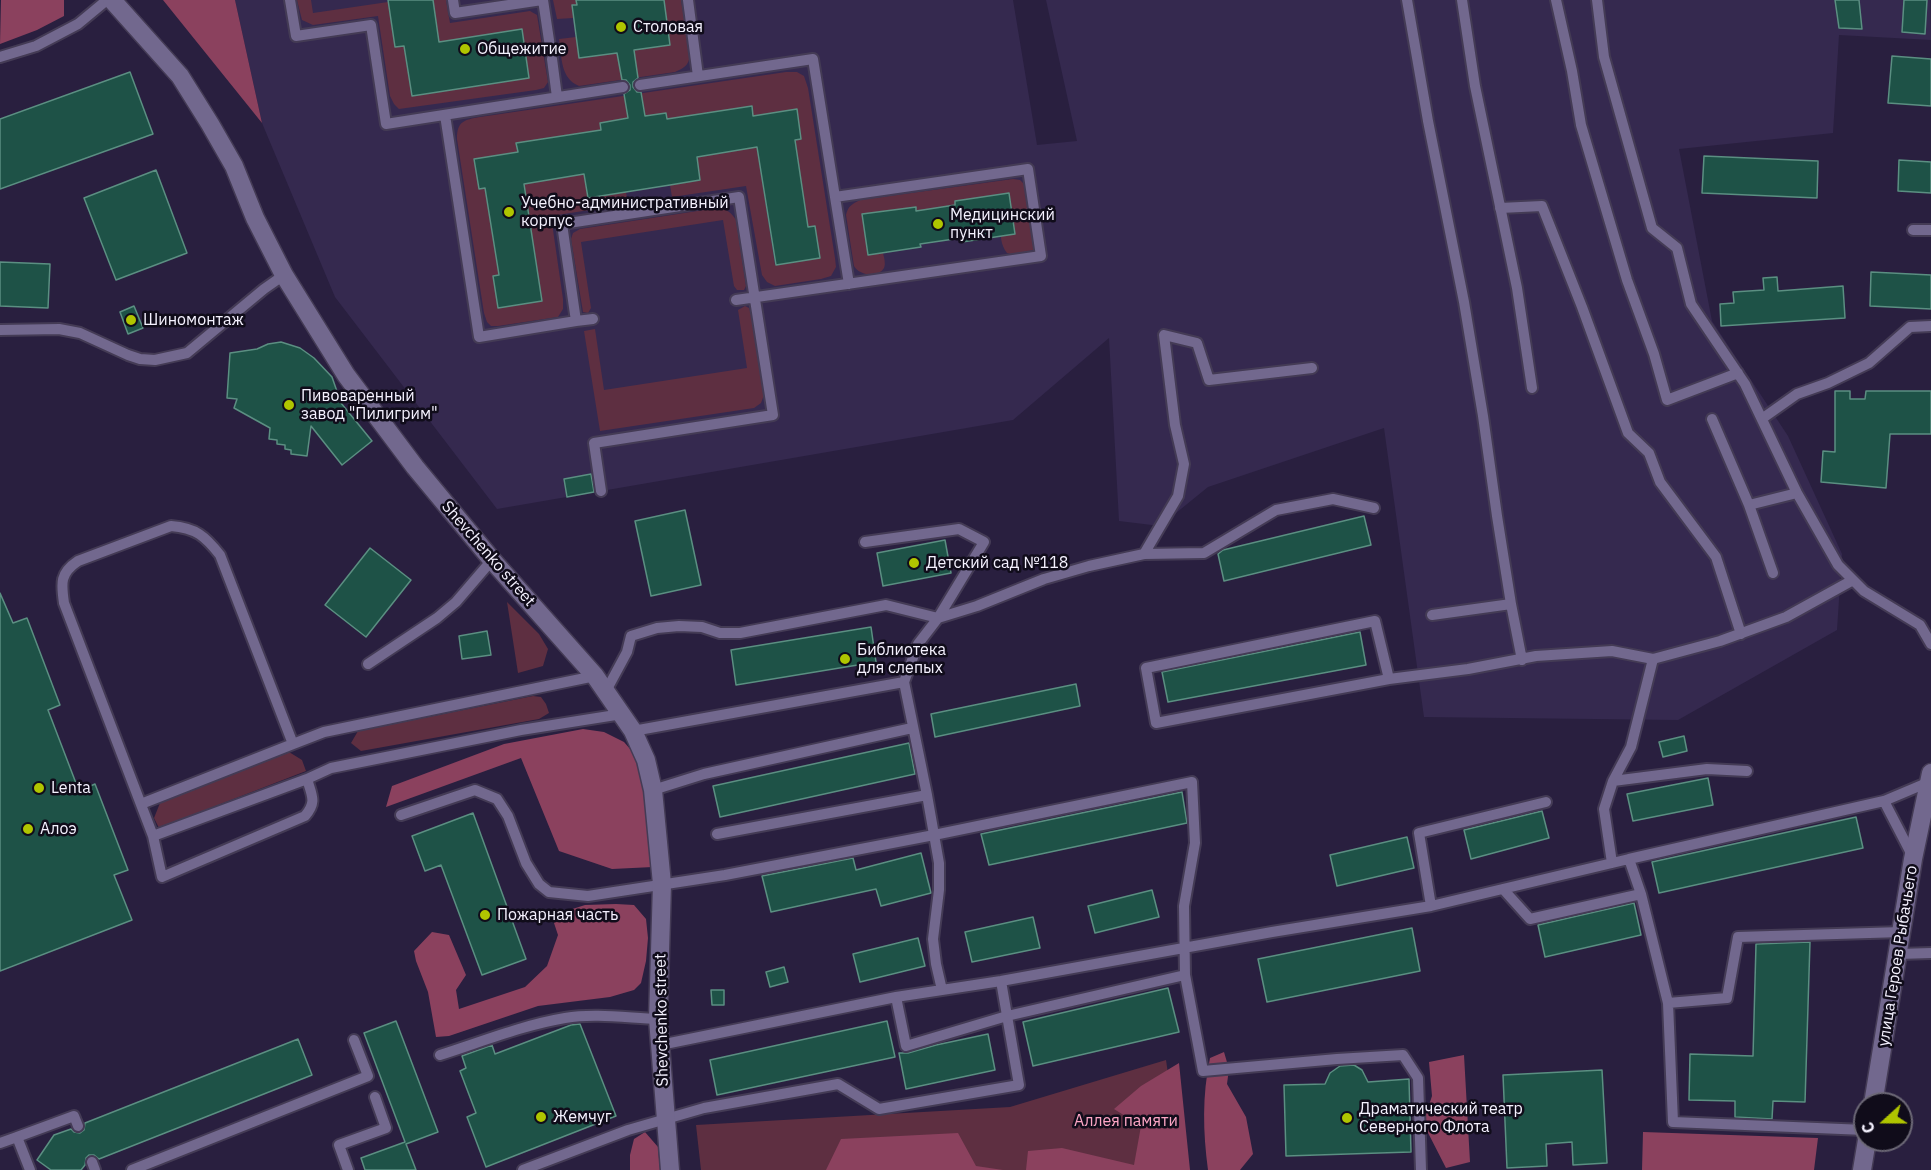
<!DOCTYPE html>
<html>
<head>
<meta charset="utf-8">
<style>
  body { margin:0 }
  #map { position:relative; width:1931px; height:1170px; overflow:hidden; background:#291f3f; font-family:"IBM Plex Sans",sans-serif }
  canvas { display:block }
  .north { position:absolute; left:1853px; top:1092px; width:60px; height:60px; box-sizing:border-box; background:#100c1a; border:2px solid #6c6876; border-radius:50%; rotate:249deg; font-size:16px; font-weight:700; line-height:24px; text-align:center; color:#f5f2ff }
  .north::after { content:''; display:block; margin:auto; width:21px; height:27px; background:#b0c500; clip-path:polygon(50% 0,100% 100%,50% 72%,0 100%) }
</style>
</head>
<body>
<div id="map">
<canvas width="1931" height="1170"></canvas>
<div class="north">С</div>
</div>
<script>
const c = document.querySelector('canvas').getContext('2d');
c.lineJoin = 'round';
function paint(path, color) { c.fillStyle = color; c.fill(path, 'evenodd'); }
function strokePath(path, color, width, dash) { c.strokeStyle = color; c.lineWidth = width; c.lineCap = dash ? 'butt' : 'round'; c.setLineDash(dash || []); c.stroke(path); }
function write(font, color, halo, rows, align = 'center') {
  c.font = font + ' "IBM Plex Sans",sans-serif'; c.lineWidth = 5; c.setLineDash([]); c.textBaseline = 'middle'; c.strokeStyle = halo; c.fillStyle = color; for (const [text, x, y, turn = 0] of rows) {
    c.save(); c.translate(x, y); c.rotate((+turn || 0) * Math.PI / 180); c.textAlign = isNaN(turn) ? turn : align; if (halo) c.strokeText(text, 0, 0); c.fillText(text, 0, 0); c.restore();
  }
}
const built = new Path2D(`
  M235,0H1013L1037,145L1077,141L1046,0H1930L1931,40L1839,35L1833,133L1679,149L1712,321L1788,436L1842,554L1837,630L1678,720L1424,717L1384,428L1208,487L1160,526L1119,521L1109,338L1013,420L497,509L335,297L262,123Z`);
const green = new Path2D(`
  M297,0H311L313,13L388,2L395,47L404,46L412,96L529,78L522,30L439,42L433,0H446L450,23L530,11L537,15L548,82L544,88L536,90L399,109L394,104L390,96L378,16L313,25L302,20Z
  M553,0H576L577,5L572,6L573,18L557,19Z
  M664,0H681L690,56C688,66 684,68 675,72L579,86C560,78 562,57 559,39L576,37L580,58L670,45Z
  M786,72H797L804,76L808,88L835,258L836,267L831,276L821,279L775,286L767,282L762,275L760,264L746,186L672,197L670,185L700,180L697,157L757,147L775,265L820,258L815,226L808,227L795,140L801,139L797,109L753,116L752,107L667,119L666,113L600,123L601,130L517,143L518,152L479,189L485,188L499,275L493,276L498,308L542,301L524,184L584,174L588,198L626,192L628,204L551,216L563,299V309L558,317L498,326H491L487,322L484,313L457,139C457,121 464,120 480,117Z
  M1013,179L1020,180L1028,188L1036,246L1033,250L1013,255L1007,253C994,236 1005,212 1008,193L955,201V205L917,211L915,207L862,214L868,255L883,253C884,257 886,264 884,268C878,278 860,276 854,266L846,215C848,206 852,204 860,200Z
  M717,208C727,209 731,212 736,220L746,286L744,290H737L734,286L723,220L581,242L591,308L588,313L583,312L571,239L573,233L580,229Z
  M745,306L749,308L751,314L764,395L761,403L754,408L600,431L584,331L595,329L604,390L747,368L738,310Z
  M507,602L539,634L548,649L543,666L518,673Z
  M533,696L541,697L546,704L549,713L539,719L361,751L351,743L358,731Z
  M289,752L302,760L306,771L159,828L154,818L160,803Z
  M1166,1060L1182,1170H701L696,1125L1010,1107Z`);
const forest = new Path2D(`
  M1,0H64V16L37,30L0,44Z
  M163,0H235L262,123Z
  M583,729L604,732L624,742L638,758L645,783L653,867L612,869L559,851L521,758L386,807L392,786L504,744Z
  M616,904L634,905L646,919L648,938L646,961L641,983L634,990L610,997L538,1006L449,1036L436,1037L428,992L416,961L414,951L432,932L449,935L466,975L456,990L459,1009L525,987L547,966L558,935L554,923L560,913L585,905Z
  M1224,1052L1229,1069L1227,1084L1246,1117L1253,1154L1240,1170H1208C1203,1132 1202,1096 1210,1058Z
  M1464,1055L1470,1162L1446,1168L1423,1123L1432,1096L1429,1062Z
  M1179,1063L1190,1170H1026L1028,1151L1062,1148L1134,1165L1141,1126L1114,1109L1141,1086Z
  M645,1132L658,1147L660,1170H630V1155L634,1139Z
  M1643,1132L1818,1138L1814,1170H1642Z
  M958,1133L976,1166L1003,1170H826L841,1139Z`);
const building = new Path2D(`
  M388,0H433L439,42L522,29L529,78L412,96L404,46L395,47Z
  M576,0H664L670,45L634,50L638,78L633,82V87L637,92H641L645,116L666,113L667,119L752,106L753,116L797,109L801,139L795,140L808,227L815,226L820,258L776,265L757,147L697,157L700,180L670,185L588,198L584,174L524,184L542,301L498,308L493,276L499,275L485,188L479,189L474,159L518,152L516,143L601,130L600,123L628,118L624,94L630,90V85L626,80H622L617,53L579,58L572,5H577Z
  M1835,0H1859L1862,29L1839,28Z
  M1904,0H1927L1925,34L1902,32Z
  M1892,56L1931,59V106L1888,103Z
  M130,72L153,134L0,189V119Z
  M1704,156L1818,161L1817,198L1702,193Z
  M1899,160L1931,162V193L1898,191Z
  M156,170L187,253L116,280L84,198Z
  M1009,193L1015,234L962,242L961,238L920,244L921,247L868,255L862,214L916,207V211L955,205V201Z
  M0,262L50,264L48,308L0,306Z
  M1871,272L1931,275V309L1870,306Z
  M1777,277L1778,291L1843,286L1845,318L1721,326L1720,304L1734,303L1733,292L1764,290L1763,278Z
  M134,306L143,328L128,334L120,312Z
  M281,342L300,348L314,358L332,377L341,403L372,441L342,465L311,426L307,456L291,454V450L285,449V445L277,444V440L269,439L270,428L234,408L237,399L227,398L230,353L257,349L268,344Z
  M1835,391H1850V399H1865L1866,391H1931V434H1890L1886,488L1821,482L1823,451L1835,452Z
  M591,474L594,492L567,497L564,479Z
  M685,510L701,585L651,596L635,521Z
  M1364,516L1371,545L1224,581L1218,554L1223,550Z
  M945,540L951,573L883,586L877,553Z
  M370,548L411,580L366,637L325,605Z
  M0,593L13,623L27,618L60,705L48,710L79,791L95,784L128,870L114,875L132,920L0,971Z
  M871,627L876,662L736,685L731,650Z
  M487,631L491,655L462,659L459,636Z
  M1360,632L1366,665L1168,702L1162,672Z
  M1076,684L1080,706L935,737L931,714Z
  M1684,736L1687,751L1663,757L1659,742Z
  M909,743L915,774L720,817L713,786Z
  M1708,778L1713,805L1633,821L1627,794Z
  M1182,792L1187,823L989,865L981,834Z
  M1542,811L1549,838L1471,859L1464,830Z
  M473,813L526,959L482,975L441,865L425,871L412,836Z
  M1856,817L1863,848L1659,893L1652,862Z
  M1407,837L1414,868L1337,886L1330,855Z
  M921,853L931,893L881,906L876,889L771,912L762,876L853,858L856,870Z
  M1152,890L1159,917L1095,933L1088,906Z
  M1634,903L1641,935L1545,957L1538,925Z
  M1033,917L1040,948L972,962L965,932Z
  M1412,928L1420,971L1267,1002L1258,959Z
  M918,938L925,966L860,982L853,954Z
  M1810,942L1805,1102L1773,1101L1772,1119L1735,1117V1101L1689,1100L1690,1054L1753,1056L1756,944Z
  M784,967L788,982L770,987L766,972Z
  M1168,988L1179,1032L1033,1066L1023,1022Z
  M711,990H724V1005H712Z
  M396,1021L438,1132L406,1144L416,1170H365L361,1158L405,1142L364,1033Z
  M887,1021L895,1057L717,1095L710,1060Z
  M580,1024L616,1116L486,1167L467,1117L476,1113L460,1071L466,1068L462,1056L492,1045L495,1054L571,1025Z
  M988,1034L995,1070L906,1089L899,1053H908L936,1045Z
  M298,1039L312,1075L99,1159L94,1155H89L86,1158L85,1165L81,1170H51L37,1160L54,1135L71,1129L74,1132L80,1133L84,1130L85,1123Z
  M1354,1065L1362,1070L1368,1082L1409,1079L1411,1152L1286,1156L1284,1085L1325,1084L1330,1073L1340,1066Z
  M1602,1070L1607,1163L1573,1165L1572,1142L1546,1144L1547,1166L1507,1168L1503,1075Z`);
const service = new Path2D(`
  M290,0L296,36L371,25L386,124L623,87
  M453,0L455,13L542,0
  M543,0L550,47
  M688,0L698,76
  M1407,0L1428,121L1464,302L1483,416L1497,516L1511,604
  M1462,0L1475,86L1517,288L1532,388
  M1556,0L1572,71L1581,125L1627,280L1654,354L1667,400L1738,373
  M1597,0L1604,57L1652,228L1677,248L1691,304L1745,384L1797,493L1838,565L1864,591L1920,625L1931,644
  M0,57L36,46L78,24L107,0
  M552,59L557,97
  M640,85L813,59L835,197
  M445,115L479,337L576,321L562,224L739,197L773,415L594,443L601,491
  M1500,208L1542,206L1582,307L1628,433L1649,453L1660,482L1716,557L1741,634
  M1913,230H1931
  M736,300L1041,256L1028,169L835,197L849,284
  M576,321L593,319
  M0,330L59,329L80,333L128,355L140,359L155,360L187,353L264,289L284,275
  M1763,418L1797,394L1828,383L1869,363L1910,327L1931,326
  M1712,419L1749,505
  M1144,554L1178,496L1184,464L1175,425L1164,335L1197,343L1209,380L1312,368
  M1773,573L1749,505L1797,493
  M1432,615L1511,604L1522,660
  M368,664L437,618L456,602L492,560
  M595,676L324,732L293,744L220,555C205,536 196,528 171,526L78,561C60,573 61,583 64,603L153,836L162,877L305,816C317,802 312,796 307,779L331,768L521,730L622,714
  M1389,679L1375,621L1146,668L1156,723L1389,679L1468,669L1536,656L1612,651L1653,659
  M606,691L627,652L631,636L657,628L679,626L702,627L720,633H740L886,605L938,618L984,542L959,529L865,542
  M633,731L904,682
  M1613,781L1631,747L1653,659L1720,641L1786,617L1853,580
  M653,790L704,774L912,728
  M1884,801L1929,782
  M141,804L293,744
  M401,815L475,790L497,799L508,816L526,863L539,884L549,892L588,896L725,875L934,835L1192,782L1195,843L1184,906L1185,975L1203,1071L1337,1059L1403,1055L1418,1078L1421,1170
  M717,834L927,795
  M153,836L307,779
  M1612,863L1604,809L1613,781L1707,769L1747,771
  M1503,889L1530,919L1641,894
  M1431,906L1419,833L1546,802
  M1899,954L1931,953
  M942,990L936,964L933,939L939,890V863L927,795L904,682L918,644L938,618L977,606L1044,579L1089,566L1144,554L1204,553L1276,510L1333,499L1374,508
  M896,997L906,1046L1007,1016L1185,975
  M1668,1003L1727,998L1738,937L1902,932
  M660,1045L896,997L1001,981L1272,932L1431,906L1629,859
  M440,1055C481,1042 523,1025 565,1018C595,1013 628,1018 658,1019
  M1865,1130L1673,1122L1668,1003L1641,894L1629,859L1884,801L1913,857
  M0,1143L17,1137
  M92,1162L95,1170
  M30,1170L17,1137L74,1116L78,1126
  M132,1170L368,1076L354,1040
  M348,1170L339,1145L386,1128L375,1097
  M523,1170L628,1130L704,1108L838,1084L879,1109L1019,1085L1001,981`);
const minor = new Path2D(`
  M1873,1104L1913,859L1931,773
  M1862,1170L1867,1140`);
const secondary = new Path2D(`
  M112,0L180,76L210,124L234,166L255,218L284,275L346,375L415,467L492,560L595,676L633,731L646,760L653,790L662,884L658,1019L670,1170`);
const markers = [
  [621,27,6,"#b0c500"],
  [465,49,6,"#b0c500"],
  [509,212,6,"#b0c500"],
  [938,224,6,"#b0c500"],
  [131,320,6,"#b0c500"],
  [289,405,6,"#b0c500"],
  [914,563,6,"#b0c500"],
  [845,659,6,"#b0c500"],
  [39,788,6,"#b0c500"],
  [28,829,6,"#b0c500"],
  [485,915,6,"#b0c500"],
  [541,1117,6,"#b0c500"],
  [1347,1118,6,"#b0c500"]
];
const poiNames = [
  ["Столовая",633,27],
  ["Общежитие",477,49],
  ["Учебно-административный",521,203],
  ["корпус",521,221],
  ["Медицинский",950,215],
  ["пункт",950,233],
  ["Шиномонтаж",143,320],
  ["Пивоваренный",301,396],
  ["завод \"Пилигрим\"",301,414],
  ["Детский сад №118",926,563],
  ["Библиотека",857,650],
  ["для слепых",857,668],
  ["Lenta",51,788],
  ["Алоэ",40,829],
  ["Пожарная часть",497,915],
  ["Драматический театр",1359,1109],
  ["Северного Флота",1359,1127],
  ["Жемчуг",553,1117]
];
const streetNames = [
  ["Shevchenko street",488,554,49],
  ["улица Героев Рыбачьего",1898,956,-81],
  ["Shevchenko street",662,1020,-91]
];
const parkNames = [
  ["Аллея памяти",1126,1121]
];
paint(built, '#35294f');
paint(green, '#5e2f41');
paint(forest, '#8b415e');
paint(building, '#1e5247');
strokePath(building, '#5b8f82', 1.5);
strokePath(service, '#443b55', 14);
strokePath(minor, '#443b55', 21);
strokePath(secondary, '#443b55', 21);
strokePath(service, '#72688e', 10);
strokePath(minor, '#72688e', 18);
strokePath(secondary, '#72688e', 18);
for (const [x, y, r, color] of markers) { const dot = new Path2D(); dot.arc(x, y, r, 0, 2 * Math.PI); c.fillStyle = color; c.fill(dot); strokePath(dot, '#100c1a', 2); }
write('16px', '#f5f2ff', '#100c1a', poiNames, 'left');
write('16px', '#f5f2ff', '#100c1a', streetNames);
write('16px', '#fea7c6', '#100c1a', parkNames);
</script>
</body>
</html>
